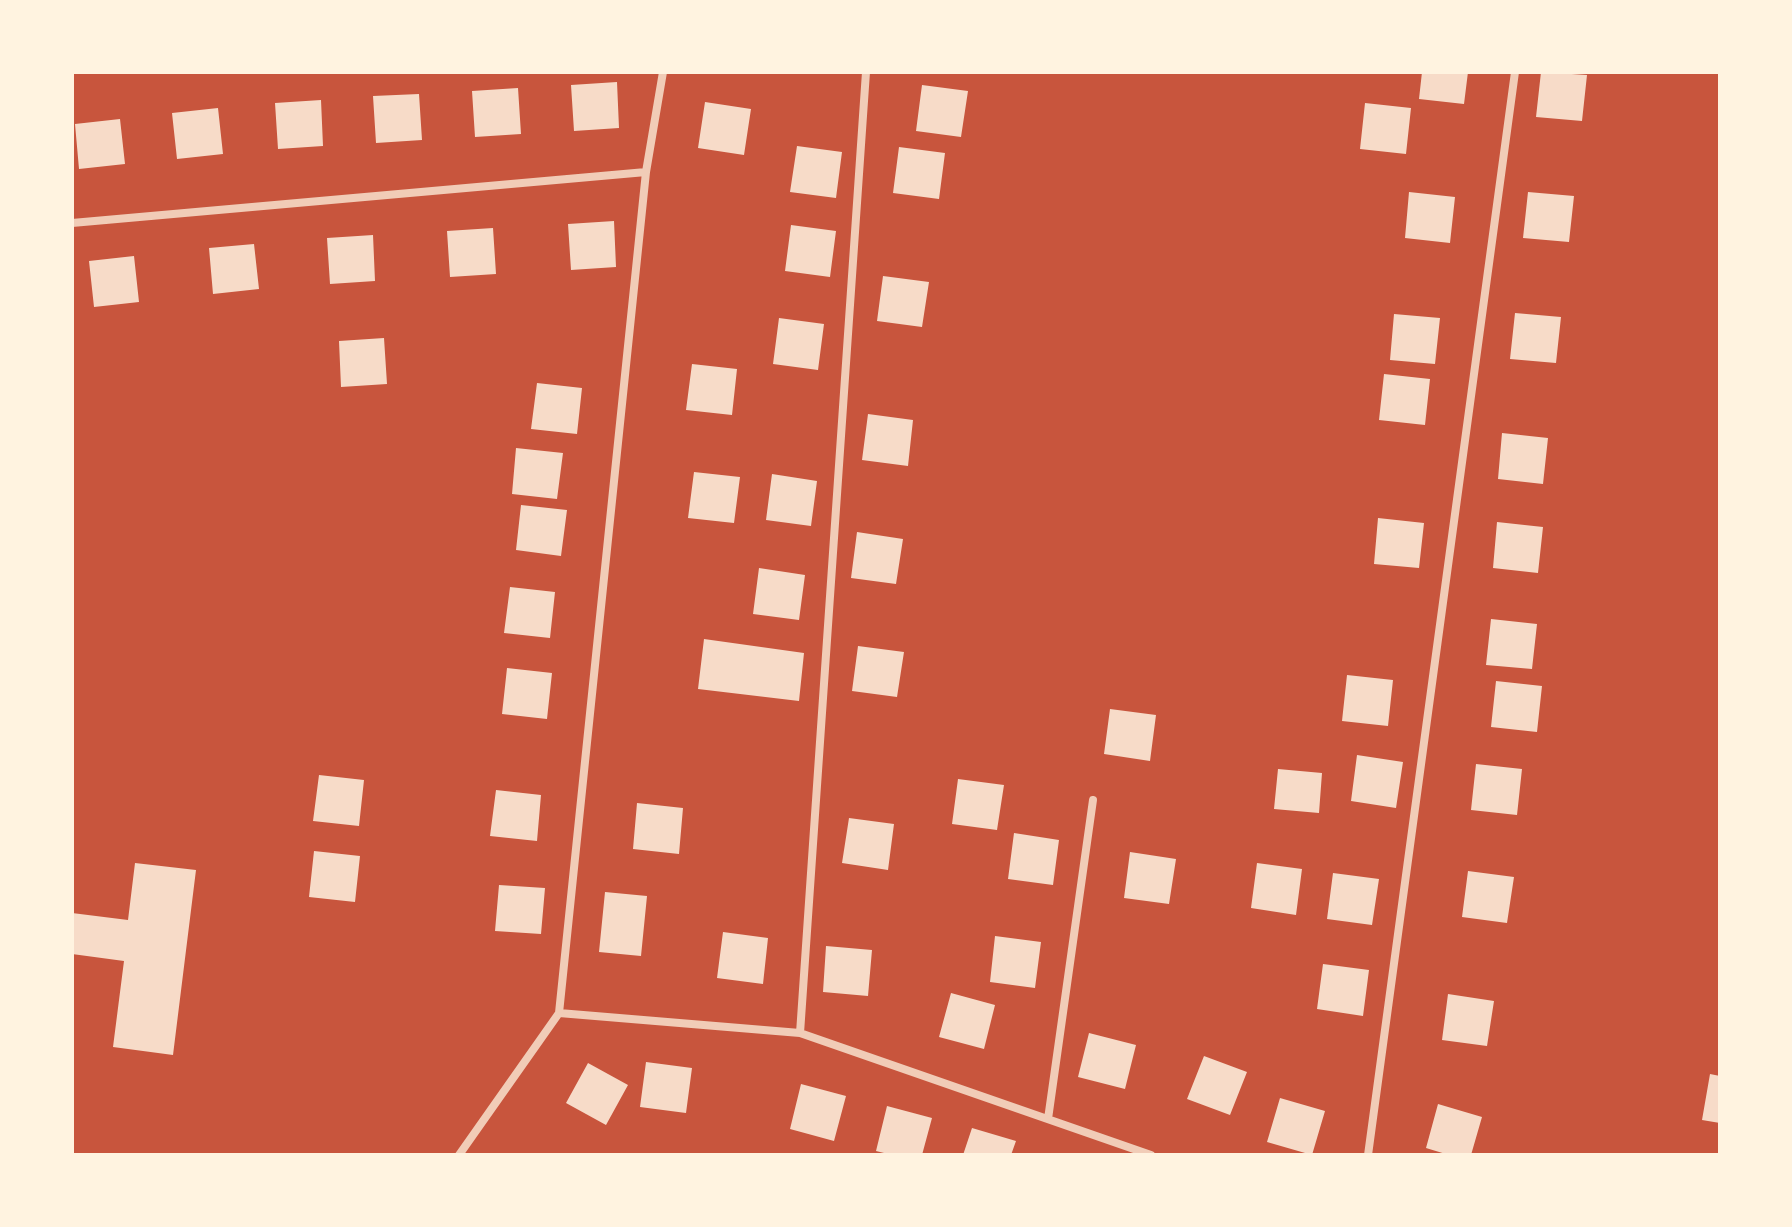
<!DOCTYPE html>
<html>
<head>
<meta charset="utf-8">
<style>
  body { margin:0 }
  #map { position:relative; width:1792px; height:1227px; overflow:hidden; background:#c8553d; font-family:Montserrat,sans-serif }
  canvas { display:block }
  .frame { position:absolute; inset:0; border:74px solid #fff3e0; pointer-events:none }
</style>
</head>
<body>
<div id="map">
<canvas width="1792" height="1227"></canvas>
<div class="frame"></div>
</div>
<script>
const c = document.querySelector('canvas').getContext('2d');
c.lineJoin = 'round';
function paint(path, color) { c.fillStyle = color; c.fill(path, 'evenodd'); }
function strokePath(path, color, width, dash) { c.strokeStyle = color; c.lineWidth = width; c.lineCap = dash ? 'butt' : 'round'; c.setLineDash(dash || []); c.stroke(path); }
const building = new Path2D(`
  M1422,72H1468L1464,104L1419,99Z
  M1541,72L1587,75L1582,121L1536,117Z
  M617,82L619,128L574,131L571,85Z
  M922,85L968,91L961,137L916,131Z
  M518,88L521,134L475,137L472,91Z
  M419,94L422,140L376,143L373,96Z
  M321,100L323,146L278,149L275,103Z
  M705,102L751,109L744,155L698,148Z
  M1365,103L1411,108L1406,154L1360,149Z
  M218,108L223,154L177,159L172,113Z
  M120,119L125,164L79,169L75,124Z
  M797,146L842,152L836,198L790,192Z
  M899,147L945,153L939,199L893,193Z
  M1409,192L1455,197L1450,243L1405,238Z
  M1528,192L1574,196L1569,242L1523,238Z
  M614,221L616,267L571,270L568,224Z
  M791,225L836,231L830,277L785,271Z
  M493,228L496,274L450,277L447,231Z
  M373,235L375,281L330,284L327,238Z
  M254,244L259,289L213,294L209,248Z
  M134,256L139,302L94,307L89,261Z
  M883,276L929,282L922,327L877,321Z
  M1515,313L1561,317L1556,363L1510,359Z
  M1394,314L1440,318L1435,364L1390,360Z
  M779,318L824,324L818,370L773,364Z
  M384,338L387,384L341,387L339,341Z
  M692,364L737,369L732,415L686,410Z
  M1384,374L1430,379L1425,425L1379,420Z
  M537,383L582,388L577,434L531,429Z
  M868,414L913,420L908,466L862,460Z
  M1502,433L1548,438L1543,484L1498,479Z
  M516,448L563,453L557,499L512,494Z
  M694,472L740,477L734,523L688,518Z
  M772,474L817,481L811,526L766,520Z
  M521,505L567,510L561,556L516,550Z
  M1378,518L1424,523L1419,568L1374,564Z
  M1497,522L1543,527L1538,573L1493,568Z
  M857,532L903,539L896,584L851,578Z
  M759,568L805,575L799,620L753,614Z
  M510,587L555,592L550,638L504,633Z
  M1491,619L1537,624L1532,669L1486,665Z
  M704,639L804,653L799,701L698,689Z
  M858,646L904,652L897,697L852,691Z
  M507,668L552,673L547,719L502,714Z
  M1347,675L1393,680L1388,726L1342,721Z
  M1496,681L1542,686L1537,732L1491,727Z
  M1110,709L1156,715L1150,761L1104,754Z
  M1357,755L1403,762L1396,808L1351,801Z
  M1476,764L1522,769L1517,815L1471,810Z
  M1278,769L1322,773L1319,813L1274,809Z
  M319,775L364,780L359,826L313,821Z
  M958,779L1004,785L997,830L952,824Z
  M496,790L541,795L537,841L490,836Z
  M637,803L683,808L679,854L633,849Z
  M849,818L894,824L888,870L842,863Z
  M1014,833L1059,840L1053,885L1008,879Z
  M314,851L360,856L355,902L309,897Z
  M1130,852L1176,859L1169,904L1124,898Z
  M135,863L196,870L173,1055L113,1047L124,961L72,954V913L128,920Z
  M1257,863L1302,869L1296,915L1251,908Z
  M1468,871L1514,877L1507,923L1462,917Z
  M1333,873L1379,879L1372,925L1327,919Z
  M499,885L545,888L541,934L495,931Z
  M605,892L647,896L641,956L599,952Z
  M723,932L768,938L763,984L717,978Z
  M995,936L1041,942L1035,988L990,982Z
  M826,946L872,950L868,996L823,992Z
  M1323,964L1369,970L1363,1016L1317,1009Z
  M951,993L995,1005L984,1049L939,1037Z
  M1448,994L1494,1001L1487,1046L1442,1040Z
  M1089,1033L1136,1045L1125,1089L1078,1077Z
  M1204,1056L1247,1072L1230,1115L1187,1099Z
  M646,1062L692,1068L686,1113L640,1107Z
  M588,1063L628,1085L606,1125L566,1103Z
  M1710,1074L1720,1076V1123L1702,1120Z
  M801,1084L846,1096L834,1141L790,1129Z
  M1280,1098L1325,1111L1312,1155L1267,1142Z
  M1438,1104L1482,1117L1471,1155H1449L1426,1148Z
  M887,1106L932,1118L922,1155H892L876,1151Z
  M972,1128L1016,1141L1011,1155H963Z`);
const minor = new Path2D(`
  M72,223L646,172
  M559,1013L800,1033L1151,1155
  M800,1033L866,72
  M1048,1119L1093,800
  M459,1155L559,1013L646,172L663,72
  M1368,1155L1515,72`);
paint(building, '#f7dbc8');
strokePath(minor, '#f1ccb7', 8);
</script>
</body>
</html>
